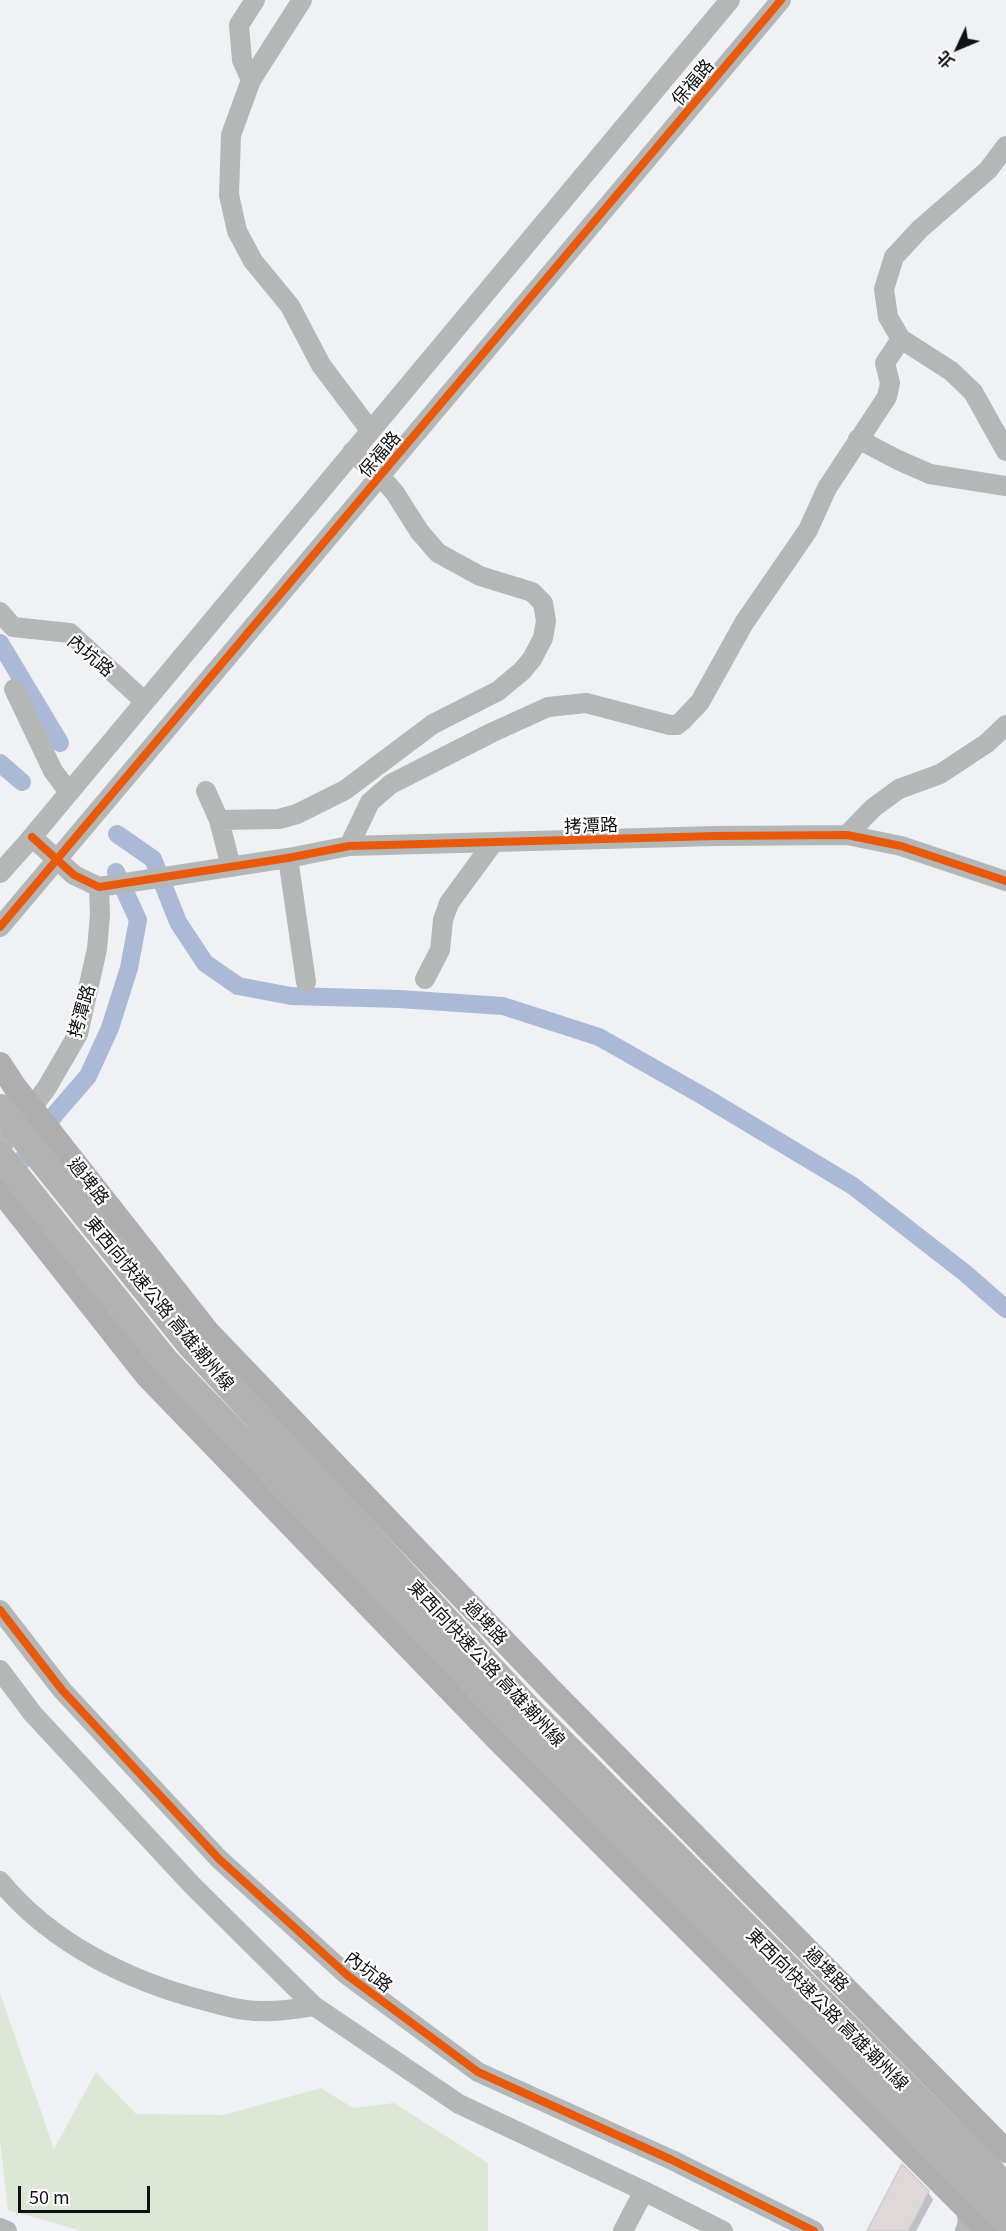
<!DOCTYPE html>
<html>
<head>
<meta charset="utf-8">
<style>
  body { margin:0 }
  #map { position:relative; width:1006px; height:2231px; overflow:hidden; background:#eff1f4; font-family:Georgia,"Noto Sans TC",serif }
  canvas { display:block }
  .north { position:absolute; left:928px; top:18px; width:60px; height:60px; -webkit-text-stroke:4px #fff; paint-order:stroke; rotate:226deg; font-size:16px; font-weight:700; line-height:24px; text-align:center; color:#111214 }
  .north::after { content:''; display:block; margin:auto; width:21px; height:27px; background:#111214; clip-path:polygon(50% 0,100% 100%,50% 72%,0 100%) }
  .scale { position:absolute; left:18px; top:2186px; width:132px; height:27px; box-sizing:border-box; border:3px solid #111214; border-top:0; padding-left:8px; font-size:18px; line-height:21px; white-space:nowrap; color:#111214; -webkit-text-stroke:4px #fff; paint-order:stroke }
</style>
</head>
<body>
<div id="map">
<canvas width="1006" height="2231"></canvas>
<div class="north">北</div>
<div class="scale">50 m</div>
</div>
<script>
const c = document.querySelector('canvas').getContext('2d');
c.lineJoin = 'round';
function paint(path, color) { c.fillStyle = color; c.fill(path, 'evenodd'); }
function strokePath(path, color, width, dash) { c.strokeStyle = color; c.lineWidth = width; c.lineCap = dash ? 'butt' : 'round'; c.setLineDash(dash || []); c.stroke(path); }
function write(font, color, halo, rows, align = 'center') {
  c.font = font + ' Georgia,"Noto Sans TC",serif'; c.lineWidth = 4.5; c.setLineDash([]); c.textBaseline = 'middle'; c.strokeStyle = halo; c.fillStyle = color; for (const [text, x, y, turn = 0] of rows) {
    c.save(); c.translate(x, y); c.rotate((+turn || 0) * Math.PI / 180); c.textAlign = isNaN(turn) ? turn : align; if (halo) c.strokeText(text, 0, 0); c.fillText(text, 0, 0); c.restore();
  }
}
const green = new Path2D(`
  M0,1993L54,2149L96,2072L136,2114L223,2115L321,2088L353,2108L394,2103L488,2163V2231H82L8,2210L0,2140Z`);
const shadow = new Path2D(`
  M928,2192L933,2200L916,2231H873Z`);
const canal = new Path2D(`
  M0,643L60,743
  M0,763L22,782
  M117,834L153,859L178,922L205,963L238,986L291,996L399,999L503,1006L599,1037L703,1096L853,1186L965,1273L1006,1309
  M8,1180L56,1113L88,1076L110,1028L129,968L138,920L116,872`);
const building = new Path2D(`
  M902,2164L929,2191L908,2231H867Z`);
const minor = new Path2D(`
  M302,0L251,80L231,135L229,195L237,231L253,261L290,306L321,365L370,430
  M251,80L242,60L239,25L255,0
  M1006,146L988,170L920,229L894,257L884,289L888,317L901,339L951,371L973,392L1006,451
  M858,439L898,460L930,474L1006,486
  M0,612L13,627L70,633L144,701
  M14,689L53,771L69,792
  M206,791L219,820L231,867
  M219,820L279,819L297,814L345,790L433,724L498,691L522,671L532,659L543,638L546,621L543,603L532,592L480,576L438,553L419,531L395,493L380,476L352,452
  M847,835L873,808L899,789L940,774L987,743L1006,725
  M32,837L74,875L99,887L288,858L349,846L715,836L847,835L901,846L1006,881
  M349,846L370,802L391,784L491,733L548,707L586,703L670,725H677L682,721L700,702L744,623L808,530L827,488L887,397L890,383L885,363L901,339
  M288,858L306,982
  M0,873L27,843L730,0
  M0,927L781,0
  M425,979L440,950L443,920L449,903L493,843
  M0,1148L46,1089L78,1034L97,949L100,915L99,887
  M0,1610L62,1690L219,1859L347,1975L478,2072L672,2160L814,2231
  M0,1670L33,1714L192,1885L314,2006L459,2104L644,2191L723,2231
  M0,1881C51,1943 128,1981 206,2001C219,2004 233,2009 246,2010C269,2013 291,2010 314,2006
  M0,2228L7,2231
  M623,2231L644,2191
  M965,2231L968,2223L966,2208`);
const major = new Path2D(`
  M0,1064L15,1087L207,1331L550,1689L1006,2151
  M0,1190L147,1376L499,1741L989,2231`);
const highway = new Path2D(`
  M0,1156L166,1362L515,1725L1006,2221`);
const highwayBridge = new Path2D(`
  M0,1108L190,1344L529,1710L1006,2187`);
const cycleway = new Path2D(`
  M32,837L74,875L99,887L288,858L349,846L715,836L847,835L901,846L1006,881
  M0,927L781,0
  M0,1610L62,1690L219,1859L347,1975L478,2072L672,2160L814,2231`);
const streetNames = [
  ["保福路",692,82,-50],
  ["保福路",379,454,-50],
  ["內坑路",91,655,40],
  ["拷潭路",591,825,-2],
  ["拷潭路",81,1011,-74],
  ["過埤路",89,1181,52],
  ["東西向快速公路 高雄潮州線",160,1303,50],
  ["過埤路",486,1622,46],
  ["東西向快速公路 高雄潮州線",487,1663,47],
  ["過埤路",827,1969,45],
  ["內坑路",369,1971,38],
  ["東西向快速公路 高雄潮州線",828,2009,45]
];
paint(green, '#dce8d5');
paint(shadow, '#0003');
strokePath(canal, '#aabad6', 18);
paint(building, '#e0d7d8');
strokePath(building, '#ccccce', 1.5);
strokePath(minor, '#b5b6b6', 20);
strokePath(major, '#aeaeae', 24);
strokePath(highway, '#b3b2b3', 28);
strokePath(highwayBridge, '#b3b2b3', 28);
strokePath(cycleway, '#e8590c', 8);
write('18px', '#111214', '#fff', streetNames);
</script>
</body>
</html>
